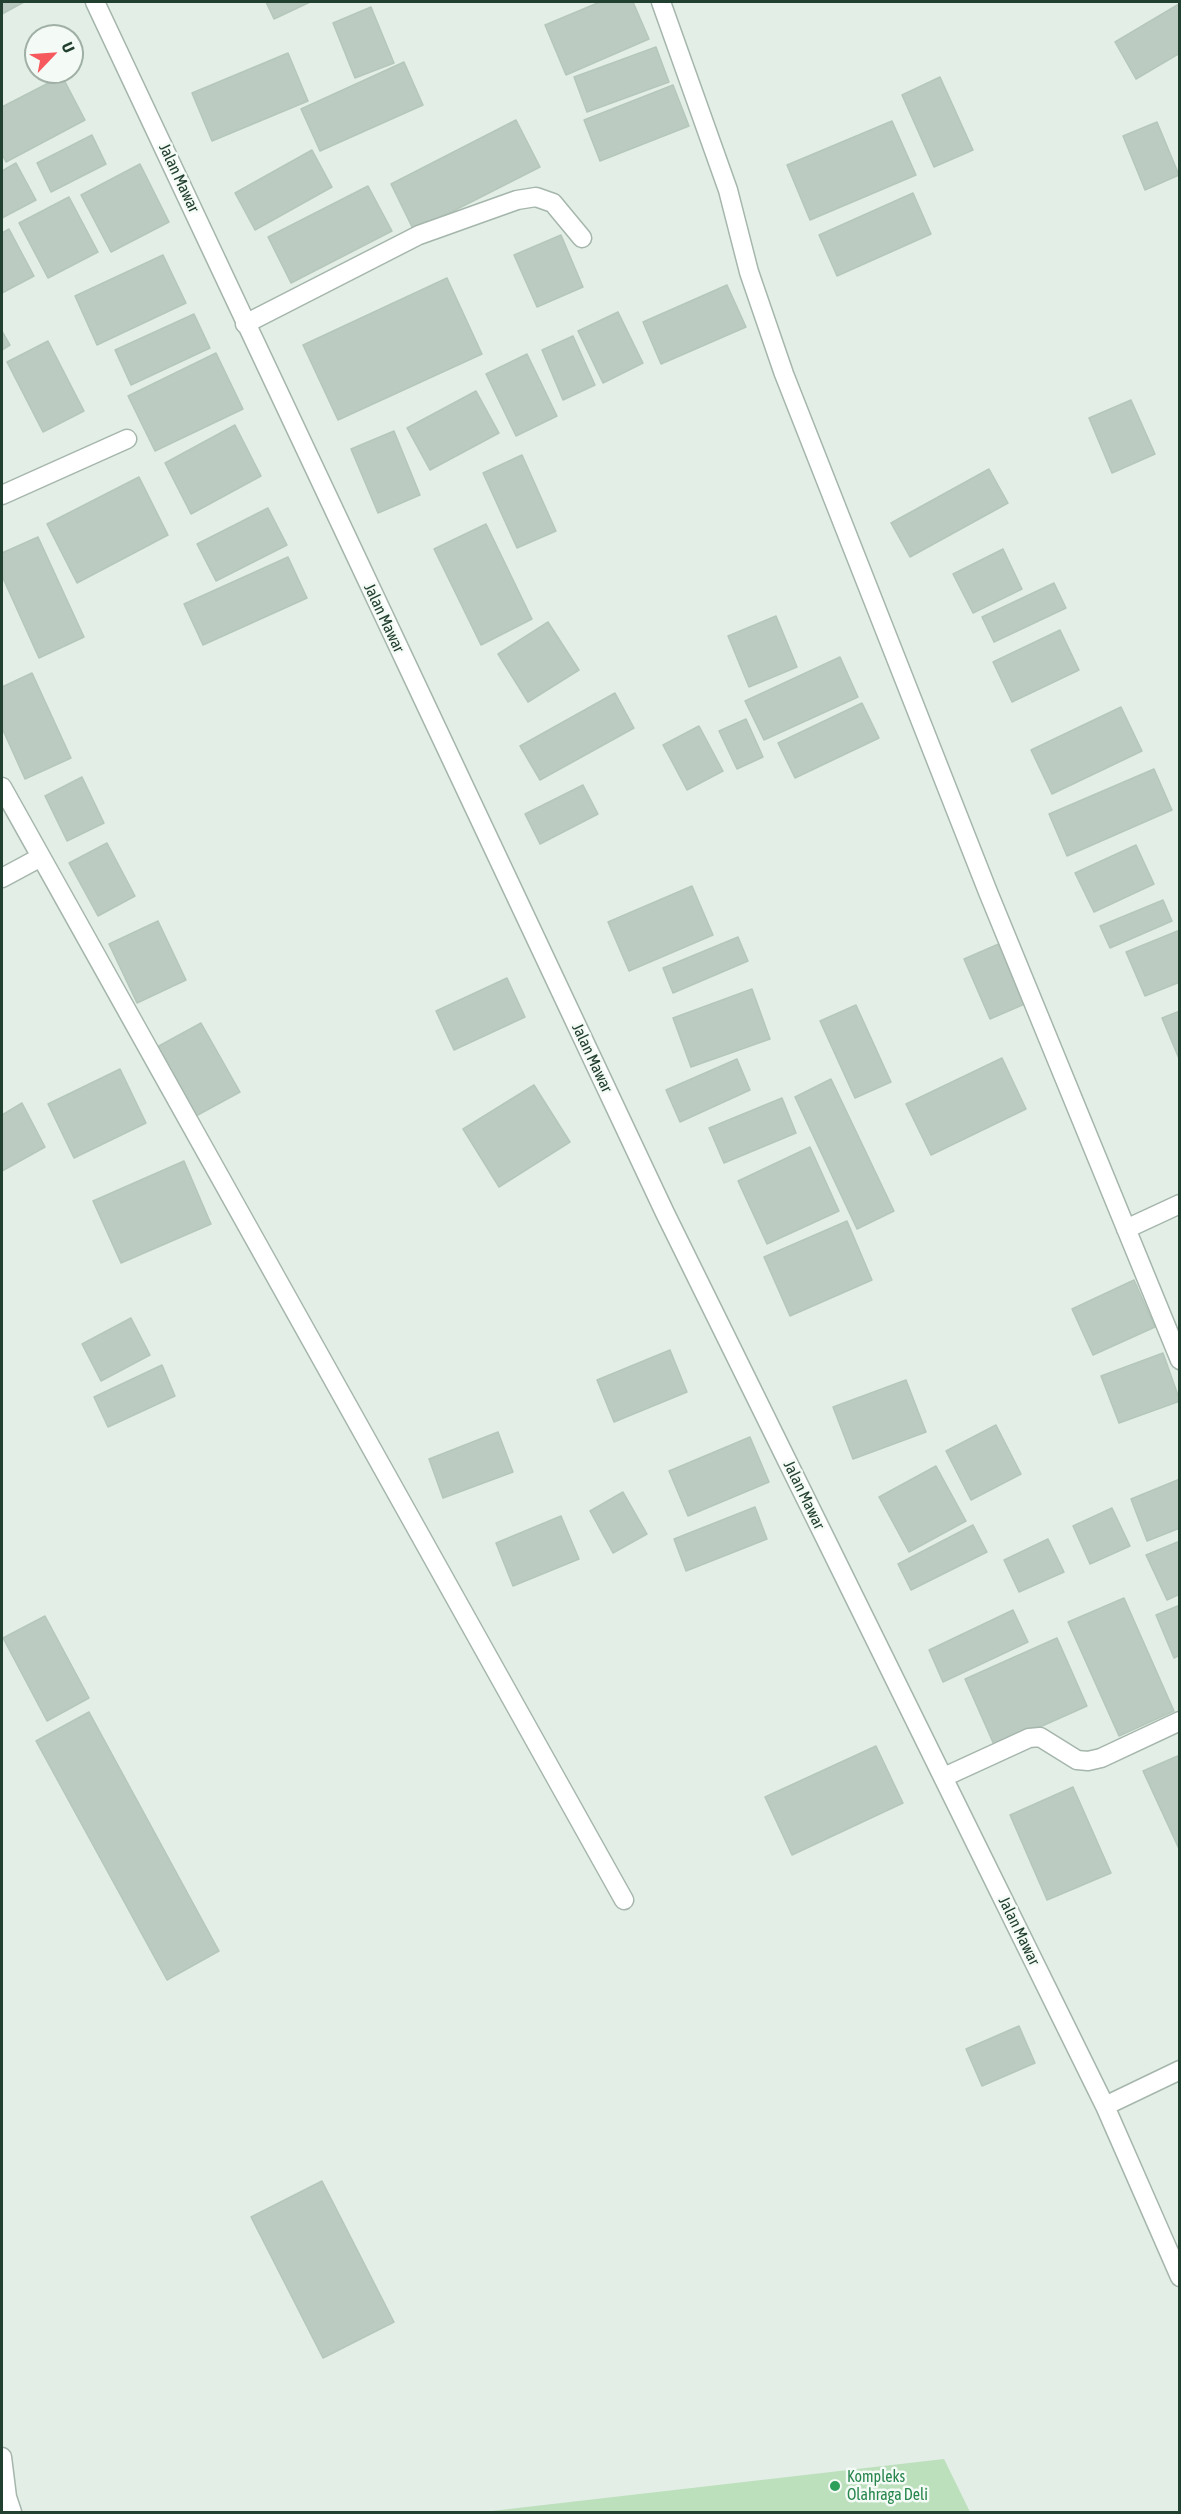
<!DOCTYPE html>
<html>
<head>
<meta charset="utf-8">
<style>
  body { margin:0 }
  #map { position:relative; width:1181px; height:2514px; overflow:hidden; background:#e3eee6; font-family:"Asap Condensed",sans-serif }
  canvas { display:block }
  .frame { position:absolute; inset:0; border:3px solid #224030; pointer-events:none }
  .north { position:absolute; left:24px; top:24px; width:60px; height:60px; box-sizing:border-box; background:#f4faf5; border:2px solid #a0b0a6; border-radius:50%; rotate:65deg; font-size:16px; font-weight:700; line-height:24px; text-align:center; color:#224030 }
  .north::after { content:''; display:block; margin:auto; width:21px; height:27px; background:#f6595d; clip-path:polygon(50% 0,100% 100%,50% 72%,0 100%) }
</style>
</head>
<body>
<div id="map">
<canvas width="1181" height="2514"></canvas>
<div class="frame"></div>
<div class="north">U</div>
</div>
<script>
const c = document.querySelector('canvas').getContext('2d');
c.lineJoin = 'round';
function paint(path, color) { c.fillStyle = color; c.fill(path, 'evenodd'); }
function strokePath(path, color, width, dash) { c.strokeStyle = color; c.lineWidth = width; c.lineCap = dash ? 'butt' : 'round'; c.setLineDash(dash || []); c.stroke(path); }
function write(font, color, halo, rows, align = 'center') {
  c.font = font + ' "Asap Condensed",sans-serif'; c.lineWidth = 5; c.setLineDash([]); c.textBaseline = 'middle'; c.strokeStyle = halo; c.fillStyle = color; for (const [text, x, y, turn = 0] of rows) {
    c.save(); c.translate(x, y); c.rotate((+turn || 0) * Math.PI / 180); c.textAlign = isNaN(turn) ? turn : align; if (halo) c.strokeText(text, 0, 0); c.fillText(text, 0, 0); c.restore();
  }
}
const green = new Path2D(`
  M944,2459L970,2512H483Z`);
const building = new Path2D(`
  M2,2H24L2,14Z
  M266,2H310L274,19Z
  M600,2H633L649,39L566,75L545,25Z
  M1179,4L1180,53L1136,79L1115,42Z
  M371,7L394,63L355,78L333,23Z
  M656,47L669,82L587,112L574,77Z
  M288,53L308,101L212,141L192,93Z
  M404,62L423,105L320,151L301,109Z
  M62,76L85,120L6,162L2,154V107Z
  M940,77L973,150L934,167L902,95Z
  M673,85L689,126L600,161L584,120Z
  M516,120L540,167L414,231L391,184Z
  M892,121L916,175L810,220L787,165Z
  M1157,122L1179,175L1145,190L1123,136Z
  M92,135L106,164L51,192L37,163Z
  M312,150L332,187L255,230L235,193Z
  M16,163L36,200L2,218V171Z
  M140,164L169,222L111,252L81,195Z
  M368,186L392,231L291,283L268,237Z
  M913,193L931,234L837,276L819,235Z
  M69,197L98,252L48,278L19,223Z
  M9,229L34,276L2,293V233Z
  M561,235L583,287L537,307L514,255Z
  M163,255L186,303L97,345L75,296Z
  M447,278L482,354L338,420L303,345Z
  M727,285L746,327L661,364L643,322Z
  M618,312L643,363L603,383L578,331Z
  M194,314L210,348L131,385L115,350Z
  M2,331L10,345L2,350Z
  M573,336L595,385L563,400L542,350Z
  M48,341L84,411L43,432L7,362Z
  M216,353L243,409L155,451L128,396Z
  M527,354L557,416L516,436L486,374Z
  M476,391L499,433L430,470L407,428Z
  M1131,400L1155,454L1112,473L1089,418Z
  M235,425L261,476L191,514L165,463Z
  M394,431L420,495L378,513L351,449Z
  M522,455L556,531L517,548L483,473Z
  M989,469L1008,503L910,557L891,523Z
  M139,477L168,535L77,583L47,524Z
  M268,508L287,545L216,581L197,544Z
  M486,524L532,619L481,645L434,549Z
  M38,537L84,637L39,658L2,576V553Z
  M1003,549L1022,589L973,613L953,574Z
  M288,557L307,598L203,645L184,604Z
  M1054,583L1066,608L994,642L982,617Z
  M776,616L797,667L749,687L728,636Z
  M548,622L579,670L528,702L498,654Z
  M1060,630L1079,670L1012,702L993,662Z
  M840,657L858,697L764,740L745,701Z
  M32,673L71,758L25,779L2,728V687Z
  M615,693L634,728L540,780L520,746Z
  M862,703L879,738L795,778L778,743Z
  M1121,707L1142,751L1052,794L1031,750Z
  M746,719L763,757L737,769L719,731Z
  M699,726L723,771L687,790L663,745Z
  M1154,769L1172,810L1067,856L1049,814Z
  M82,777L104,823L67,841L45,796Z
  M583,785L598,814L540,844L525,814Z
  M107,843L135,896L98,916L69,863Z
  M1136,845L1154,884L1094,912L1075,873Z
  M692,886L713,935L629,971L608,922Z
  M1163,900L1172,921L1110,948L1100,926Z
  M158,921L186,980L137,1003L109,944Z
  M1180,930V982L1145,996L1126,952Z
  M738,937L748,961L673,993L663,968Z
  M1001,943L1027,1003L990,1019L964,959Z
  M507,978L525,1017L454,1050L436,1011Z
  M752,989L770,1039L691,1067L673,1018Z
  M856,1005L891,1082L855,1098L820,1021Z
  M1180,1011V1061L1162,1018Z
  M201,1023L240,1092L196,1116L157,1047Z
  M1002,1058L1026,1109L931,1155L906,1104Z
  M737,1059L750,1090L680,1122L666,1090Z
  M120,1069L146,1123L74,1158L48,1104Z
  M831,1079L894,1211L857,1229L795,1097Z
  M534,1085L570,1142L499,1187L463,1129Z
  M782,1098L796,1133L724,1163L709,1128Z
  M22,1103L45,1147L2,1171V1115Z
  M810,1147L839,1211L767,1244L738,1181Z
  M184,1161L211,1224L121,1263L93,1201Z
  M847,1221L872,1280L790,1316L764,1257Z
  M1134,1280L1155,1327L1093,1355L1072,1309Z
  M131,1318L150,1355L101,1381L82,1344Z
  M670,1350L687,1392L614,1422L597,1380Z
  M1163,1353L1180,1401L1119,1423L1101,1376Z
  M162,1365L175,1396L108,1427L94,1397Z
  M906,1380L926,1432L853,1459L833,1407Z
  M996,1425L1021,1474L971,1500L946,1451Z
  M498,1432L513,1472L443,1498L429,1459Z
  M750,1437L769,1482L688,1516L669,1471Z
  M936,1466L966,1521L909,1552L879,1497Z
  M1180,1479V1528L1147,1541L1131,1499Z
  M623,1492L647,1534L613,1553L590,1511Z
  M755,1507L767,1539L686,1571L674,1539Z
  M1112,1508L1130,1546L1090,1564L1073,1526Z
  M561,1516L579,1559L513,1586L496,1543Z
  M973,1525L987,1552L911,1590L898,1564Z
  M1048,1539L1064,1572L1019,1592L1004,1560Z
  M1180,1541V1594L1167,1600L1146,1555Z
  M1124,1598L1174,1711L1119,1736L1068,1622Z
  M1180,1605V1655L1174,1658L1156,1615Z
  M1013,1610L1028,1642L943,1682L929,1650Z
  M45,1616L89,1698L47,1721L3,1638Z
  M1057,1638L1087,1706L995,1747L965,1679Z
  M89,1712L219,1951L167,1980L36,1741Z
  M876,1746L903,1803L792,1855L765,1797Z
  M1180,1755V1851L1143,1771Z
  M1073,1787L1111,1873L1047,1900L1010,1815Z
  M1019,2026L1035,2063L982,2086L966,2049Z
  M322,2181L394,2322L323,2358L251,2217Z`);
const minor = new Path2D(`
  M95,2L665,1213L1105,2106L1180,2277
  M661,2L728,190L749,272L784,374L988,892L1180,1360
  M245,324L419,235L517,200L536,197L553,203L582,238
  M2,495L127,439
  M2,787L624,1900
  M2,878L41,857
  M1126,1229L1180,1204
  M944,1777L1029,1738L1040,1737L1077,1760L1088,1761L1101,1758L1180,1721
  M1105,2106L1180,2070
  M2,2457L7,2497L12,2512`);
const markers = [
  [835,2486,6,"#2e9e5b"]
];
const streetNames = [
  ["Jalan Mawar",179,178,65],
  ["Jalan Mawar",384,618,65],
  ["Jalan Mawar",592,1058,65],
  ["Jalan Mawar",804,1495,64],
  ["Jalan Mawar",1019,1931,64]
];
const leisureNames = [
  ["Kompleks",847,2477],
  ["Olahraga Deli",847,2495]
];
paint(green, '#bcdfbc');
paint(building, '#bbcbc1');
strokePath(building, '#b5c7bb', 1.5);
strokePath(minor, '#a5b6ac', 21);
strokePath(minor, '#fff', 18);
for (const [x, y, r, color] of markers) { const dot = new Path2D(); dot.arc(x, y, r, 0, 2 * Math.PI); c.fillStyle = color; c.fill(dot); strokePath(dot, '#f4faf5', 2); }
write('16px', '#224030', '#f4faf5', streetNames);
write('16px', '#27864d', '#f4faf5', leisureNames, 'left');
</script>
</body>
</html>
